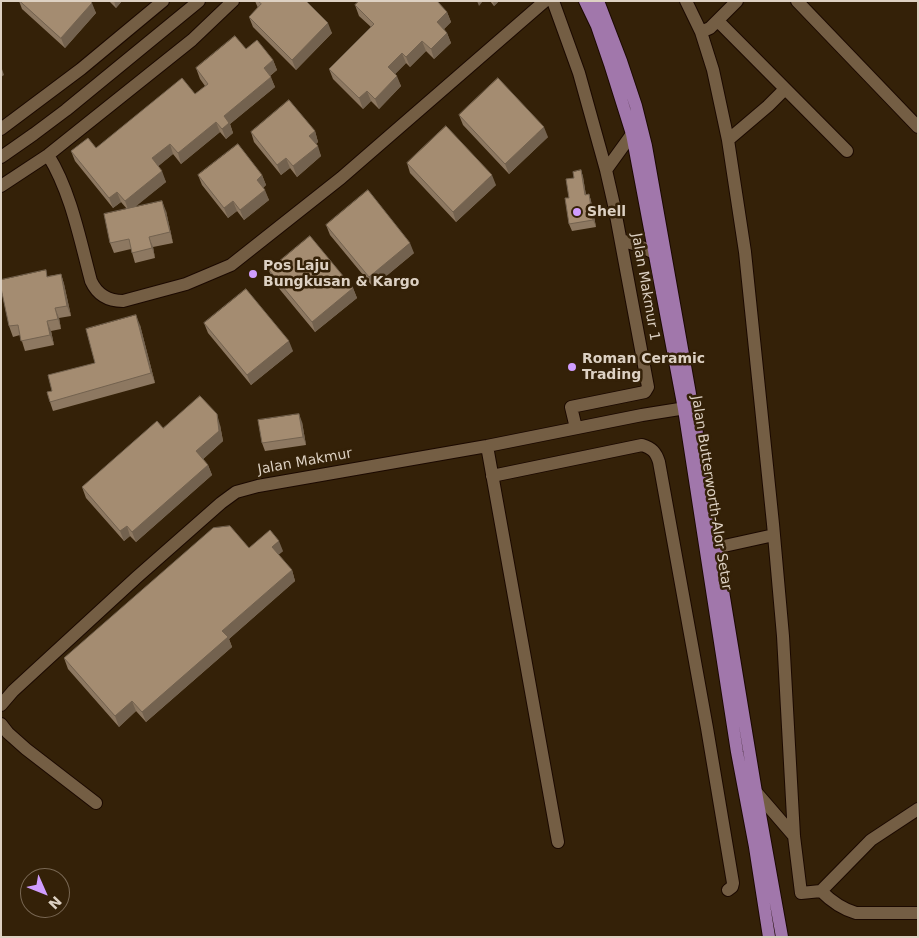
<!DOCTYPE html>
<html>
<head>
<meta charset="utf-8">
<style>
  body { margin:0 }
  #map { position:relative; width:919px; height:938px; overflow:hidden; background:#342108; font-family:"DejaVu Sans",sans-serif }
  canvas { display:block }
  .frame { position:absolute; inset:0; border:2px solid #ddd1c3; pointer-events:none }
  .north { position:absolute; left:20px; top:868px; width:50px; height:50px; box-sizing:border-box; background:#342108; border:1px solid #786753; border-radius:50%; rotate:134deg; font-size:14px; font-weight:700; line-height:20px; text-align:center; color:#ddd1c3 }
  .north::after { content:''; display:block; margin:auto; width:18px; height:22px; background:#d09dff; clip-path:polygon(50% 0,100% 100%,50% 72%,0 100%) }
</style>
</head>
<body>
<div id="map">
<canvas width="919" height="938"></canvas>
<div class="frame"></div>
<div class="north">N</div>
</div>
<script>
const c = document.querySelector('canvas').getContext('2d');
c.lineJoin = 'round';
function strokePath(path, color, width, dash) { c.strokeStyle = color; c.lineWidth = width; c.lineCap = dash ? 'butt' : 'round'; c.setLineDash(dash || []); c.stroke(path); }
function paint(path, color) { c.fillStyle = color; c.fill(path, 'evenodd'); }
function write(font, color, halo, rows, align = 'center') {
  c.font = font + ' "DejaVu Sans",sans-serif'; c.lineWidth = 5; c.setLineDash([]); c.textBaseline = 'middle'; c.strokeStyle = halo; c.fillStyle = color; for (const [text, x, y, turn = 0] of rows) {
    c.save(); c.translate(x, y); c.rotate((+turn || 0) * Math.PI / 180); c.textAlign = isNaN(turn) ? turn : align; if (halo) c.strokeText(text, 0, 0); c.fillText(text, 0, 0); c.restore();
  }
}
const minor = new Path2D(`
  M553,1L579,73L606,170L614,205L648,387L645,392L571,407L576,428
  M686,1L701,32L713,70L728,140L745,252L773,524L783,636L794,836L801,893L821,891L871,840L918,809
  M797,1L918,127
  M718,21L847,151
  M701,32L710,28L737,1
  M1,129L81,69L163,1
  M728,140L768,106L785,89
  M48,155C71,192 80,240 91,281C97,294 108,301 123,301L186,284L231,265L341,178L545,1
  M1,157L34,134L66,110L199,1
  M606,170L632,134
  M1,186L48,155L192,40L233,1
  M621,240L640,246L654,253
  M487,446L558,842
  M492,476L642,445C652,448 656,452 659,462L707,728L733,883L732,887L728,890
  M715,548L774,535
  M1,705L13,691L137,577L221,503L236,492L258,486L487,446L642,415L692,407
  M1,724L8,733L26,749L96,803
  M756,792L794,836
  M821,891C832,902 842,909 856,913H918`);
const major = new Path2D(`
  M585,1L597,26L610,64L632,134L684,409L737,752L755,847L769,937
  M598,1L621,61L636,106L646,146L698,439L756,792L782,937`);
const wall = new Path2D(`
  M19,1H90L96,13L65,48L22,9Z
  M109,1H122L116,8Z
  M255,1H306L332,33L296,70L253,27L249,17L258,8Z
  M490,1H499L494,6Z
  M355,5L447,12L451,22L444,29L447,33L451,43L434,59L426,51L410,67L406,63L395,74L401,86L379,109L371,101L363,109L333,79L329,69L371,27L359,16Z
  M246,49L273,60L277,70L270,76L275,87L230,124L233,133L226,139L220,132L181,164L173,154L158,166L166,182L134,207L166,211L173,243L153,247L155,258L135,263L131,249L114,253L110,243L127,209L121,202L113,208L75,161L71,151L96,148L195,94L205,86L200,79L196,68Z
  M459,115L548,137L509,174L463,125Z
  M315,131L318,142L316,144L321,156L297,177L290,168L281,175L254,142L251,132Z
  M407,163L496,185L456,222L410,173Z
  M581,170L583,177L586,195L589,194L591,201L596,227L572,231L569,224V198L574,178Z
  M198,175H262L266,185L263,188L269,200L244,220L237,211L228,218L202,185Z
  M326,225L414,253L373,287L330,235Z
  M269,270L353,288L357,298L315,332L272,280Z
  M61,274L64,284L71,316L59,318L61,329L51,331L54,345L25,351L20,335L13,337L9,326L48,276Z
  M204,323L293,351L251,385L208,333Z
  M140,325L155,383L53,411L50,402L52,391L95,363Z
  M302,422L306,445L265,451L262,443Z
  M220,425L223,441L203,459L208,465L212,475L136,542L130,536L124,541L86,498L82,487L163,428Z
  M249,548L283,551L278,555L292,570L295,581L229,639L232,647L146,722L136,711L119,727L68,669L64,658Z`);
const shadedWall = new Path2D(`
  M114,1H122L116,8Z
  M477,1H483L479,6Z
  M493,1H499L494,6Z
  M92,3L96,13L65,48L61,38Z
  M447,12L451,22L441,32L437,22Z
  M328,23L332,33L296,70L292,60Z
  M447,33L451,43L434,59L431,49Z
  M422,41L426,51L410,67L406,57Z
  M402,53L406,63L392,77L388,67Z
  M273,60L277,70L267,78L264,68Z
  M1,66L4,75L1,77Z
  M397,76L401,86L379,109L375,99Z
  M271,77L275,87L230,124L233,133L226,139L222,129L224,116Z
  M367,91L371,101L363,109L359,98Z
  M216,122L220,132L181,164L178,153Z
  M544,127L548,137L509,174L505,164Z
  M315,131L318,142L313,146L309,136Z
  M170,144L173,154L155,169L152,158Z
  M318,146L321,156L297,177L293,166Z
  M286,158L290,168L281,175L277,165Z
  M581,170L583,177L587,202L585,195Z
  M162,171L166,182L129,212L125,201Z
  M262,175L266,185L260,190L257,180Z
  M492,175L496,185L456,222L453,212Z
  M265,190L269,200L244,220L240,210Z
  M117,192L121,202L113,208L109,198Z
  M589,194L591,201L596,227L593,220Z
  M162,201L166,211L173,243L170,232Z
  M233,201L237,211L228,218L224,208Z
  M149,237L153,247L155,258L152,248Z
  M410,243L414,253L373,287L369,277Z
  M61,274L64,284L71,316L67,306Z
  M353,288L357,298L315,332L312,322Z
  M55,308L59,318L61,329L58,319Z
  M136,315L140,325L155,383L151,373Z
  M47,321L51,331L54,345L50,335Z
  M289,341L293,351L251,385L247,375Z
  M217,414L220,425L223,441L200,462L196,451Z
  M299,414L302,422L306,445L303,437Z
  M208,465L212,475L136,542L132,532Z
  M127,526L130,536L124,541L120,531Z
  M279,541L283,551L275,558L272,547Z
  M292,570L295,581L229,639L232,647L146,722L142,712L222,631Z
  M132,701L136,711L119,727L115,716Z`);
const building = new Path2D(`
  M20,1H90L92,3L61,38Z
  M258,1H306L328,23L292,60L249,17L261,4Z
  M359,1H437L447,12L437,22L447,33L431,49L422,41L406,57L402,53L388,67L397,76L375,99L367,91L359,98L329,69L374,24L355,5Z
  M235,36L246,49L257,40L273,60L264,68L271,77L224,116L229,123L222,129L216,122L178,153L170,144L152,158L162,171L125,201L117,192L109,198L71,151L88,138L96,148L182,78L195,94L208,84L196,68Z
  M498,78L544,127L505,164L459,115Z
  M289,100L315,131L309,136L318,146L293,166L286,158L277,165L251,132Z
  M446,126L492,175L453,212L407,163Z
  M238,144L262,175L257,180L265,190L240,210L233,201L224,208L198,175Z
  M581,170L585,195L589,194L593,220L569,224L565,198H569L566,179L574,178L573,172Z
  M368,190L410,243L369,277L326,225Z
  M162,201L170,232L149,237L152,248L132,253L129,239L110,243L104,214Z
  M310,236L353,288L312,322L269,270Z
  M46,270L47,277L61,274L67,306L55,308L58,319L47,321L50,335L21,341L18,325L9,326L1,288V280Z
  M246,289L289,341L247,375L204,323Z
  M136,315L151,373L50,402L47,392L52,391L48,375L95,363L86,329Z
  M200,396L217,414L219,431L196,451L208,465L132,532L127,526L120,531L82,487L157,421L163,428Z
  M299,414L303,437L262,443L258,420Z
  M230,526L249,548L270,530L279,541L272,547L292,570L222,631L228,637L142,712L132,701L115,716L64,658L213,528Z`);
const markers = [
  [577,212,5,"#d09dff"],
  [253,274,5,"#d09dff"],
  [572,367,5,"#d09dff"]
];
const poiNames = [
  ["Shell",587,212],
  ["Pos Laju",263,266],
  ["Bungkusan & Kargo",263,282],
  ["Roman Ceramic",582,359],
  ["Trading",582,375]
];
const streetNames = [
  ["Jalan Makmur 1",645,287,80],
  ["Jalan Makmur",305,462,-10],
  ["Jalan Butterworth-Alor Setar",711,493,81]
];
strokePath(minor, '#1b0900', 14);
strokePath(major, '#1b0900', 14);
strokePath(minor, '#745e44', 12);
strokePath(major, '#a177ab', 12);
paint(wall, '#8d7861');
paint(shadedWall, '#73624f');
paint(building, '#a48c71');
strokePath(building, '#73624f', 1);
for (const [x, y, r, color] of markers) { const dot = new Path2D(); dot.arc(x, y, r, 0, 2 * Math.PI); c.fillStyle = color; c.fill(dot); strokePath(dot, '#342108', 2); }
write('bold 14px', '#ddd1c3', '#342108', poiNames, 'left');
write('14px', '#ddd1c3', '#342108', streetNames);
</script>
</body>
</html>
